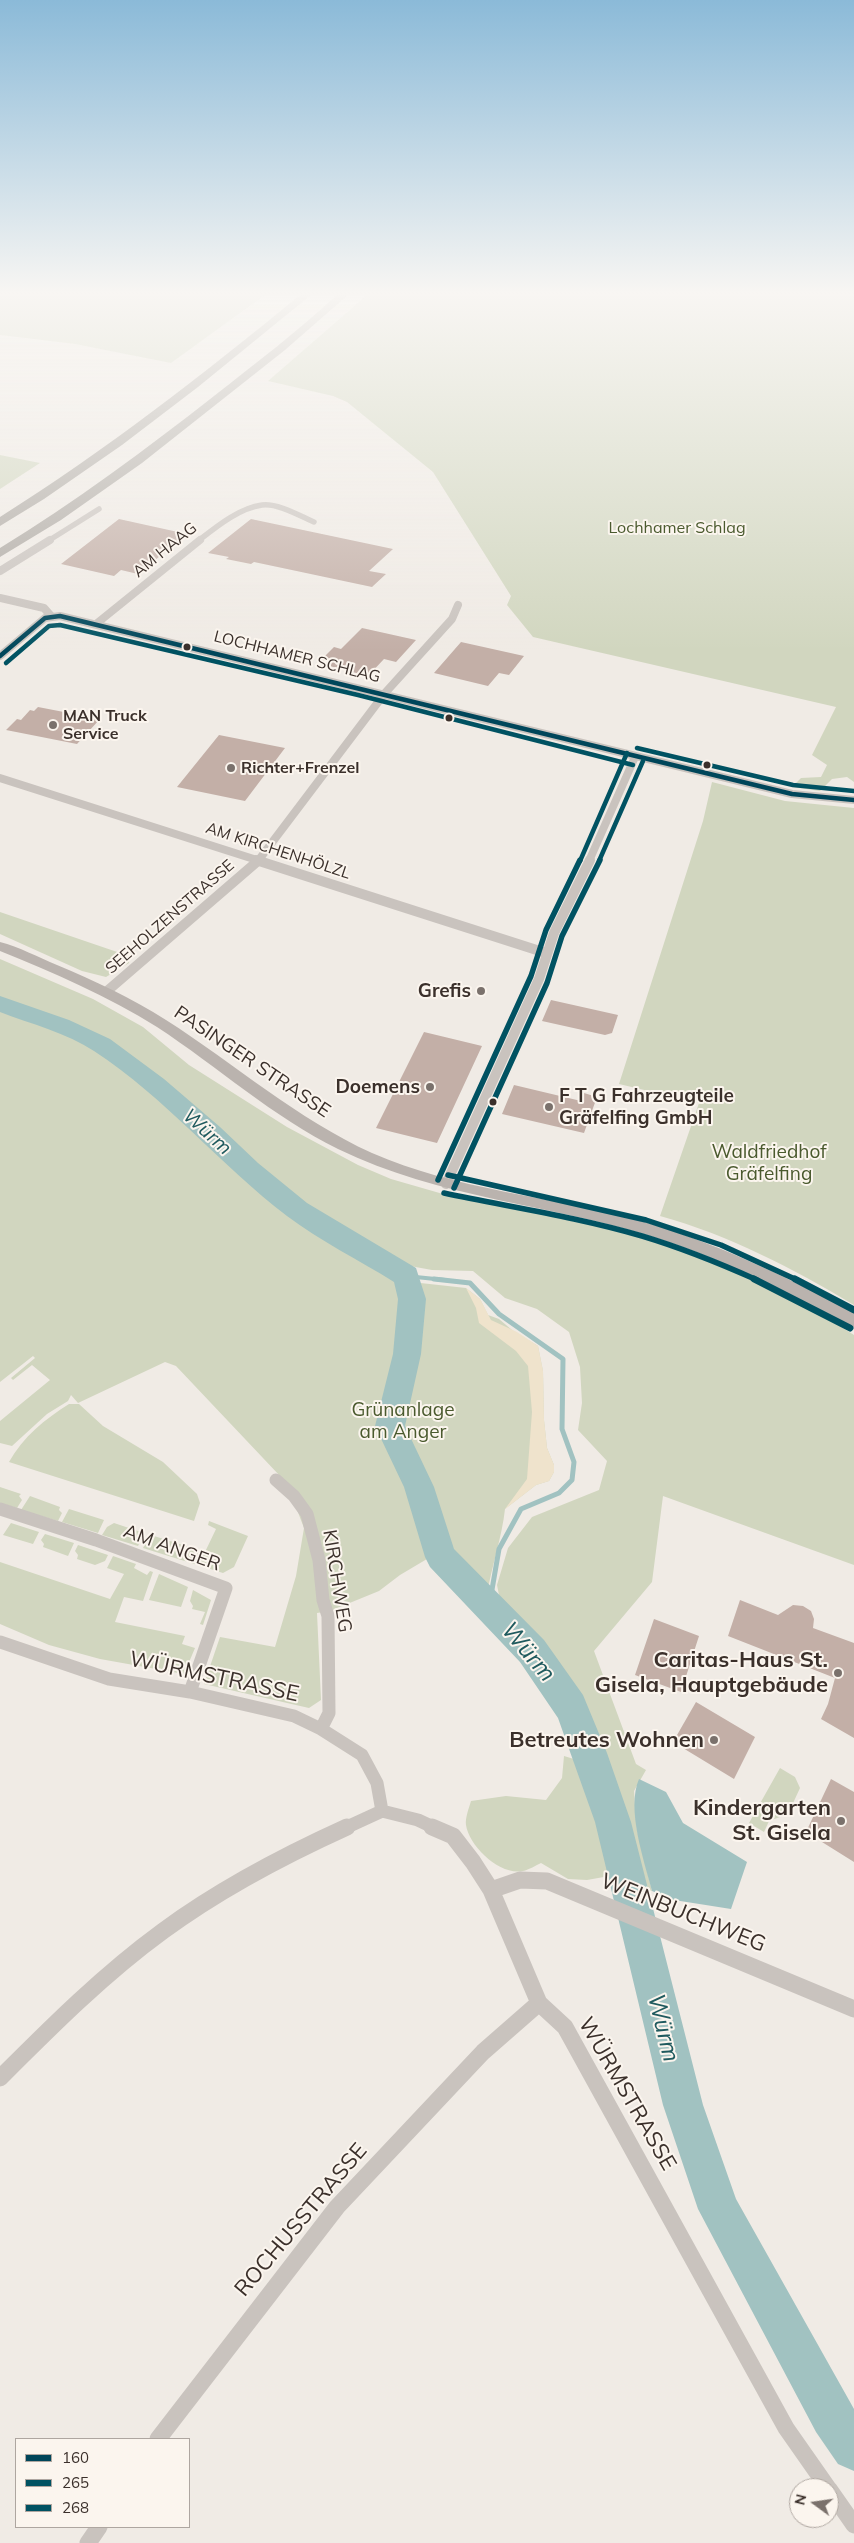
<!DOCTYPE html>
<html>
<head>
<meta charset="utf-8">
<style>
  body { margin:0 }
  #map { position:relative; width:854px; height:2543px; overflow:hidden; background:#f0ebe5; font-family:Mulish,sans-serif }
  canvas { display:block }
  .legend { position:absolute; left:15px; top:2438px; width:175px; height:90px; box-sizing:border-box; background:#fbf5ee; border:1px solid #aea6a0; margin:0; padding:6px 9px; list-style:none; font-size:15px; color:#3b302b }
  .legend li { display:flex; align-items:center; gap:10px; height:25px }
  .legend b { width:25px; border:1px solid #aea6a0 }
  .north { position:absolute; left:789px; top:2478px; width:50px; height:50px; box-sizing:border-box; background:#fbf5ee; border:1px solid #aea6a0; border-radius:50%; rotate:284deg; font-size:14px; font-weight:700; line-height:20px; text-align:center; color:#3b302b }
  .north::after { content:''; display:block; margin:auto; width:18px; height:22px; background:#7a716c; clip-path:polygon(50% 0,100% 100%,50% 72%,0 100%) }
</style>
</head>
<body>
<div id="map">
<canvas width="854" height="2543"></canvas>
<ul class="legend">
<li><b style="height:6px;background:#00465a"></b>160</li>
<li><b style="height:6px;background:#005262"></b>265</li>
<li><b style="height:6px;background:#005262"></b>268</li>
</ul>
<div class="north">N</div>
</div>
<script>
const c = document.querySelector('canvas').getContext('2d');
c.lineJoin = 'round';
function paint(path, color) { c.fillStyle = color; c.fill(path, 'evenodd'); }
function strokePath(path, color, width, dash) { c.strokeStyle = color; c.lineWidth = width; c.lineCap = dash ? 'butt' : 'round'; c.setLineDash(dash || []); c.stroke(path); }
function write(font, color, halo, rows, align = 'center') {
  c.font = font + ' Mulish,sans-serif'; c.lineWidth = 4; c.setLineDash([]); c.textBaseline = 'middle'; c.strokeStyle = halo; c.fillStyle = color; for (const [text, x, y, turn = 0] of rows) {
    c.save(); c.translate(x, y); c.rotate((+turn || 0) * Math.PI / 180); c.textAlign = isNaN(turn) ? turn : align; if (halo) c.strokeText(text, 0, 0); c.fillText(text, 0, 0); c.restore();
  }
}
const green = new Path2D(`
  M0,295H265L171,363L75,344L0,335Z
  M367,295H854V782L847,777L832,779L820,791L792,787L801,778L821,777L827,765L812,755L836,707L533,637L507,605L511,596L433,472L347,402L333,396L268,381Z
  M0,455L40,463L0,489Z
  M712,782L785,801L854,808V1305C794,1269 729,1235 660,1216L699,1103L619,1084L703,821Z
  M0,912L123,954L129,958V963L106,977L82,971L0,934Z
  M0,959L93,999L143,1027L189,1065L287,1127L358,1165L391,1179L443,1194L604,1227L669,1244L800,1301L854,1335V1565L663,1496L652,1582L594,1651L636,1764L646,1770L634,1791L637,1830L652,1891L635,1888L574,1690L543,1643L502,1610L497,1585L508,1548L532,1517L599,1490L607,1461L578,1430L582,1403L580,1367L569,1332L537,1309L505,1298L473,1271L432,1270L399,1264L339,1224L324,1233L338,1240L393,1280L466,1288L480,1299L488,1315L499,1319L512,1330L538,1346L543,1371L544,1420L547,1448L554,1465V1472L549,1481L536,1485L505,1509C502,1537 492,1565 487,1594L481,1593L450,1551L432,1556L400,1575L379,1591L330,1611L317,1613L321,1700L309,1708L204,1684L220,1637L275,1647L296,1576L304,1528L296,1507L280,1476L176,1366L165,1362L78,1403L71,1395L68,1401L47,1414L12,1446L0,1443V1421L50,1380L32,1365L13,1380L11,1378L35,1358L33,1356L0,1382Z
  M69,1404H79L103,1426L163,1462L197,1494L200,1503L194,1521L9,1462C23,1437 45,1419 69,1404Z
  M0,1487L21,1494L19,1496L22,1500L17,1508L0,1503Z
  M30,1496L60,1507L59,1510L62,1513L58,1521L21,1510Z
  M69,1509L104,1520L98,1533L62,1522Z
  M209,1521L248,1536L234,1567L223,1573L143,1548L147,1541L154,1536L205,1552L216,1529L208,1525Z
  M11,1523L39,1532L33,1544L3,1535Z
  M114,1523L144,1533L138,1546L102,1535L107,1527Z
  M45,1534L74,1543L68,1556L43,1547L44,1544L41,1540Z
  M78,1545L108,1555L105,1561L95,1565L77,1559L78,1555L75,1551Z
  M113,1556L136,1564L134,1568L147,1575L150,1571L153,1572L143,1601L124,1597L115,1622L185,1636L182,1644L195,1648L184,1674L100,1659L49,1645L0,1624V1562L110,1599L124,1574L107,1568Z
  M159,1574L188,1587L181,1607L149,1600Z
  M193,1590L211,1600L203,1625L200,1624L205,1612L192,1609L193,1606L190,1601Z
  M564,1756L587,1763L610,1829L620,1865L615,1875L587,1880L568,1879L541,1863C536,1865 529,1870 523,1871C500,1876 469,1846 466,1825C465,1818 469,1808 471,1801L506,1796L546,1800L562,1778Z
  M780,1768L795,1777L800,1788L788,1814L769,1821L764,1832L749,1823Z`);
const sand = new Path2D(`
  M466,1288L480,1299L491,1320L517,1332L538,1346L543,1371L544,1420L547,1448L554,1465V1472L549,1481L536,1485L505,1509L527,1479L532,1412L528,1366L516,1351L479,1323L476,1308Z`);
const water = new Path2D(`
  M639,1779L666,1792L683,1823L747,1862L731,1909L674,1900L652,1891C644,1860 626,1809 639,1779Z`);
const streamFar1 = new Path2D(`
  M406,1276L445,1280`);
const stream = new Path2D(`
  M434,1279L470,1283L499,1314L563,1359L562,1429L574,1462L572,1480L559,1493L521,1509L499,1549L489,1607`);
const river = new Path2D(`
  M0,996L69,1020L110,1039L164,1079L220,1127L258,1163L307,1203L416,1268L426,1299L421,1354L405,1426L434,1487L454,1549L544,1640L583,1695L607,1753L631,1822L703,2105L736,2199L854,2409V2471L838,2464L816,2432L698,2209L663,2105L595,1822L558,1718L520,1662L430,1567L425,1557L404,1487L375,1426L393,1354L398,1299L394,1282C359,1260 320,1241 287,1216C220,1165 166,1098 94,1051C67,1033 31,1024 0,1012Z`);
const building = new Path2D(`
  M119,519L187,534L138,574L121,570L114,576L61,564Z
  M251,519L393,549L369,571L386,574L372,587L254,562L251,564L226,559L229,557L208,553Z
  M362,628L416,640L396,662L384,659L368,676L318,663L334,647L341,649Z
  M461,642L524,656L509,675L499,673L488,686L434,673Z
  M38,707L100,719L77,744L6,730L17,719L21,720L30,710L34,711Z
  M219,735L285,748L245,801L177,787Z
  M551,1000L618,1015L612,1033L605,1035L542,1021Z
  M424,1032L482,1046L437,1143L376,1128Z
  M514,1085L581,1101L584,1093L597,1097L584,1133L502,1114Z
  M740,1600L778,1615L793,1605L803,1606L811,1611L814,1619L813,1628L854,1643V1738L821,1719L828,1704L835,1678L728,1636Z
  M654,1619L699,1636L681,1692L635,1675Z
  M696,1702L755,1737L734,1779L673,1742Z
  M831,1779L854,1792V1862L806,1832Z`);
const minorFar4 = new Path2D(`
  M48,541L99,509
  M198,541C216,527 239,508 262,505C278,503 300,516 314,522`);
const minorFar3 = new Path2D(`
  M0,571L50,540
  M0,598L44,608L51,616
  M96,624L200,540
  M0,656L45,618L60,616L792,794L854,800
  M0,778L260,861
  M258,861L385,693L452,619L458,605
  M589,861L635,757`);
const minorFar2 = new Path2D(`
  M256,860L546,953
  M106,992L259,860
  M446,1184L539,979L554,933L590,860`);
const minorFar1 = new Path2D(`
  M276,1480L294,1496L307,1514L319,1560L323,1600L328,1616L329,1713L321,1729
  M0,1509L96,1540L226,1588L190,1692
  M0,1642L109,1679L190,1692L294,1716L321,1729L362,1755L377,1783L382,1811L418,1820L435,1828
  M345,1828L382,1811`);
const minor = new Path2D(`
  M432,1827L453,1836L473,1862L491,1890L539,2003L565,2027L786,2428L828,2488
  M491,1890L520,1880L547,1881L854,2009
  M0,2078C52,2026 104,1974 163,1931C220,1889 283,1856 347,1827
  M158,2439L337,2207L483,2052L539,2003
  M829,2489L854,2525
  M88,2543L99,2527`);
const secondary = new Path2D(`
  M0,942C19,947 38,957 57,965C95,981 132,998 166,1020C235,1064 297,1119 372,1153C456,1190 550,1196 637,1220C713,1241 784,1276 854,1312V1327C834,1320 814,1307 795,1297C751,1275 707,1254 660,1239C553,1204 440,1199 338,1149C273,1117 218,1067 157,1027C108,996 54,973 0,951Z`);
const motorway = new Path2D(`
  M300,295H311L198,387L122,445L44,499L0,526V517C106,450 204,374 300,295Z
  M337,295H348L285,350L142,463L61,520L0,557V548C75,502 145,450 214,396C256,363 298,331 337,295Z`);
const bus1 = new Path2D(`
  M0,656L45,618L60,616L792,794L854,800`);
const bus2Far2 = new Path2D(`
  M6,663L49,626L60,625L358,695L633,765
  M599,861L643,761`);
const bus2Far1 = new Path2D(`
  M454,1188L547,983L562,936L600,860
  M444,1193C510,1207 577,1217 642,1236C682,1248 719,1263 757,1280`);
const bus2 = new Path2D(`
  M754,1279L850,1328`);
const bus3Far2 = new Path2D(`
  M637,748L793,785L854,791
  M580,861L627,753`);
const bus3Far1 = new Path2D(`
  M448,1175L646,1220L721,1245L797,1280
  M438,1180L531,976L546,930L580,860`);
const bus3 = new Path2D(`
  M795,1279L854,1310`);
const markers = [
  [187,647,4.5,"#3b302b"],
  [449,718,4.5,"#3b302b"],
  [53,725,5,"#7a716c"],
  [707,765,4.5,"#3b302b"],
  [231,768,5,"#7a716c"],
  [481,991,5,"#7a716c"],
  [430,1087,5,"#7a716c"],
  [493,1102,4.5,"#3b302b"],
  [549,1107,5,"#7a716c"],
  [838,1673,5,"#7a716c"],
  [714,1740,5,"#7a716c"],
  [841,1821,5,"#7a716c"]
];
const farParknames = [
  ["Lochhamer Schlag",677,528]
];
const farStreetnames = [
  ["AM HAAG",165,550,-39],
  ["LOCHHAMER SCHLAG",297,657,14],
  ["AM KIRCHENHÖLZL",278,851,18],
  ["SEEHOLZENSTRASSE",170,917,-41]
];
const farPoinames = [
  ["MAN Truck",63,716],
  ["Service",63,734],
  ["Richter+Frenzel",241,768]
];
const poiNames = [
  ["Grefis",471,991],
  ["Doemens",420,1087],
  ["F T G Fahrzeugteile",559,1096,"left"],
  ["Gräfelfing GmbH",559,1118,"left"]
];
const streetNames = [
  ["PASINGER STRASSE",252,1062,34],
  ["AM ANGER",172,1548,20],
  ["KIRCHWEG",337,1581,81]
];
const parkNames = [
  ["Waldfriedhof",769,1152],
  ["Gräfelfing",769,1174],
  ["Grünanlage",403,1410],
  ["am Anger",403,1432]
];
const waterNames = [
  ["Würm",207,1132,42]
];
const nearPoinames = [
  ["Caritas-Haus St.",828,1660],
  ["Gisela, Hauptgebäude",828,1685],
  ["Betreutes Wohnen",704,1740],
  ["Kindergarten",831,1808],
  ["St. Gisela",831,1833]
];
const nearStreetnames = [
  ["WÜRMSTRASSE",214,1677,12],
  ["WEINBUCHWEG",683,1913,22],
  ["WÜRMSTRASSE",627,2094,60],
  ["ROCHUSSTRASSE",301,2220,-50]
];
const nearWaternames = [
  ["Würm",528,1652,50],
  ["Würm",663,2028,76]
];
paint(green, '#d1d6bf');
paint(sand, '#efe3cc');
paint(water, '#a1c2c1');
strokePath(streamFar1, '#a1c2c1', 4);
strokePath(stream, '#a1c2c1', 5);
paint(river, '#a1c2c1');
paint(building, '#c3afa7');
strokePath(minorFar4, '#c9c3be', 5.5);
strokePath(minorFar3, '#c9c3be', 8);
strokePath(minorFar2, '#c9c3be', 10);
strokePath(minorFar1, '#c9c3be', 13);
strokePath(minor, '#c9c3be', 17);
paint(secondary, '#bab3ae');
paint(motorway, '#afaaa4');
strokePath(bus1, '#00465a', 4.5);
strokePath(bus2Far2, '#005262', 4.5);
strokePath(bus2Far1, '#005262', 5.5);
strokePath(bus2, '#005262', 7);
strokePath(bus3Far2, '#005262', 4.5);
strokePath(bus3Far1, '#005262', 5.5);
strokePath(bus3, '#005262', 7);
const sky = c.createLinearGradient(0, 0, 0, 651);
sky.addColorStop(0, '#8bbad8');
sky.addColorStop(0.45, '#f8f6f3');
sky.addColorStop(1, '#f8f6f300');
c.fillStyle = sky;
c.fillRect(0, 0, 854, 651);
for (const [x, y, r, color] of markers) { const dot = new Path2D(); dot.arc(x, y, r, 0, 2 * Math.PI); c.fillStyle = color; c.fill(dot); strokePath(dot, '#fbf5ee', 2); }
write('16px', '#4a5a2e', '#fbf5ee', farParknames);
write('16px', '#3b302b', '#fbf5ee', farStreetnames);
write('bold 16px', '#3b302b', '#fbf5ee', farPoinames, 'left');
write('bold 19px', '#3b302b', '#fbf5ee', poiNames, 'right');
write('19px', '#3b302b', '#fbf5ee', streetNames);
write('19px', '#4a5a2e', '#fbf5ee', parkNames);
write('italic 20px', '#1f5a5e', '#fbf5ee', waterNames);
write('bold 22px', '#3b302b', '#fbf5ee', nearPoinames, 'right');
write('22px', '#3b302b', '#fbf5ee', nearStreetnames);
write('italic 24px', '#1f5a5e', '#fbf5ee', nearWaternames);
</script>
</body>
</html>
